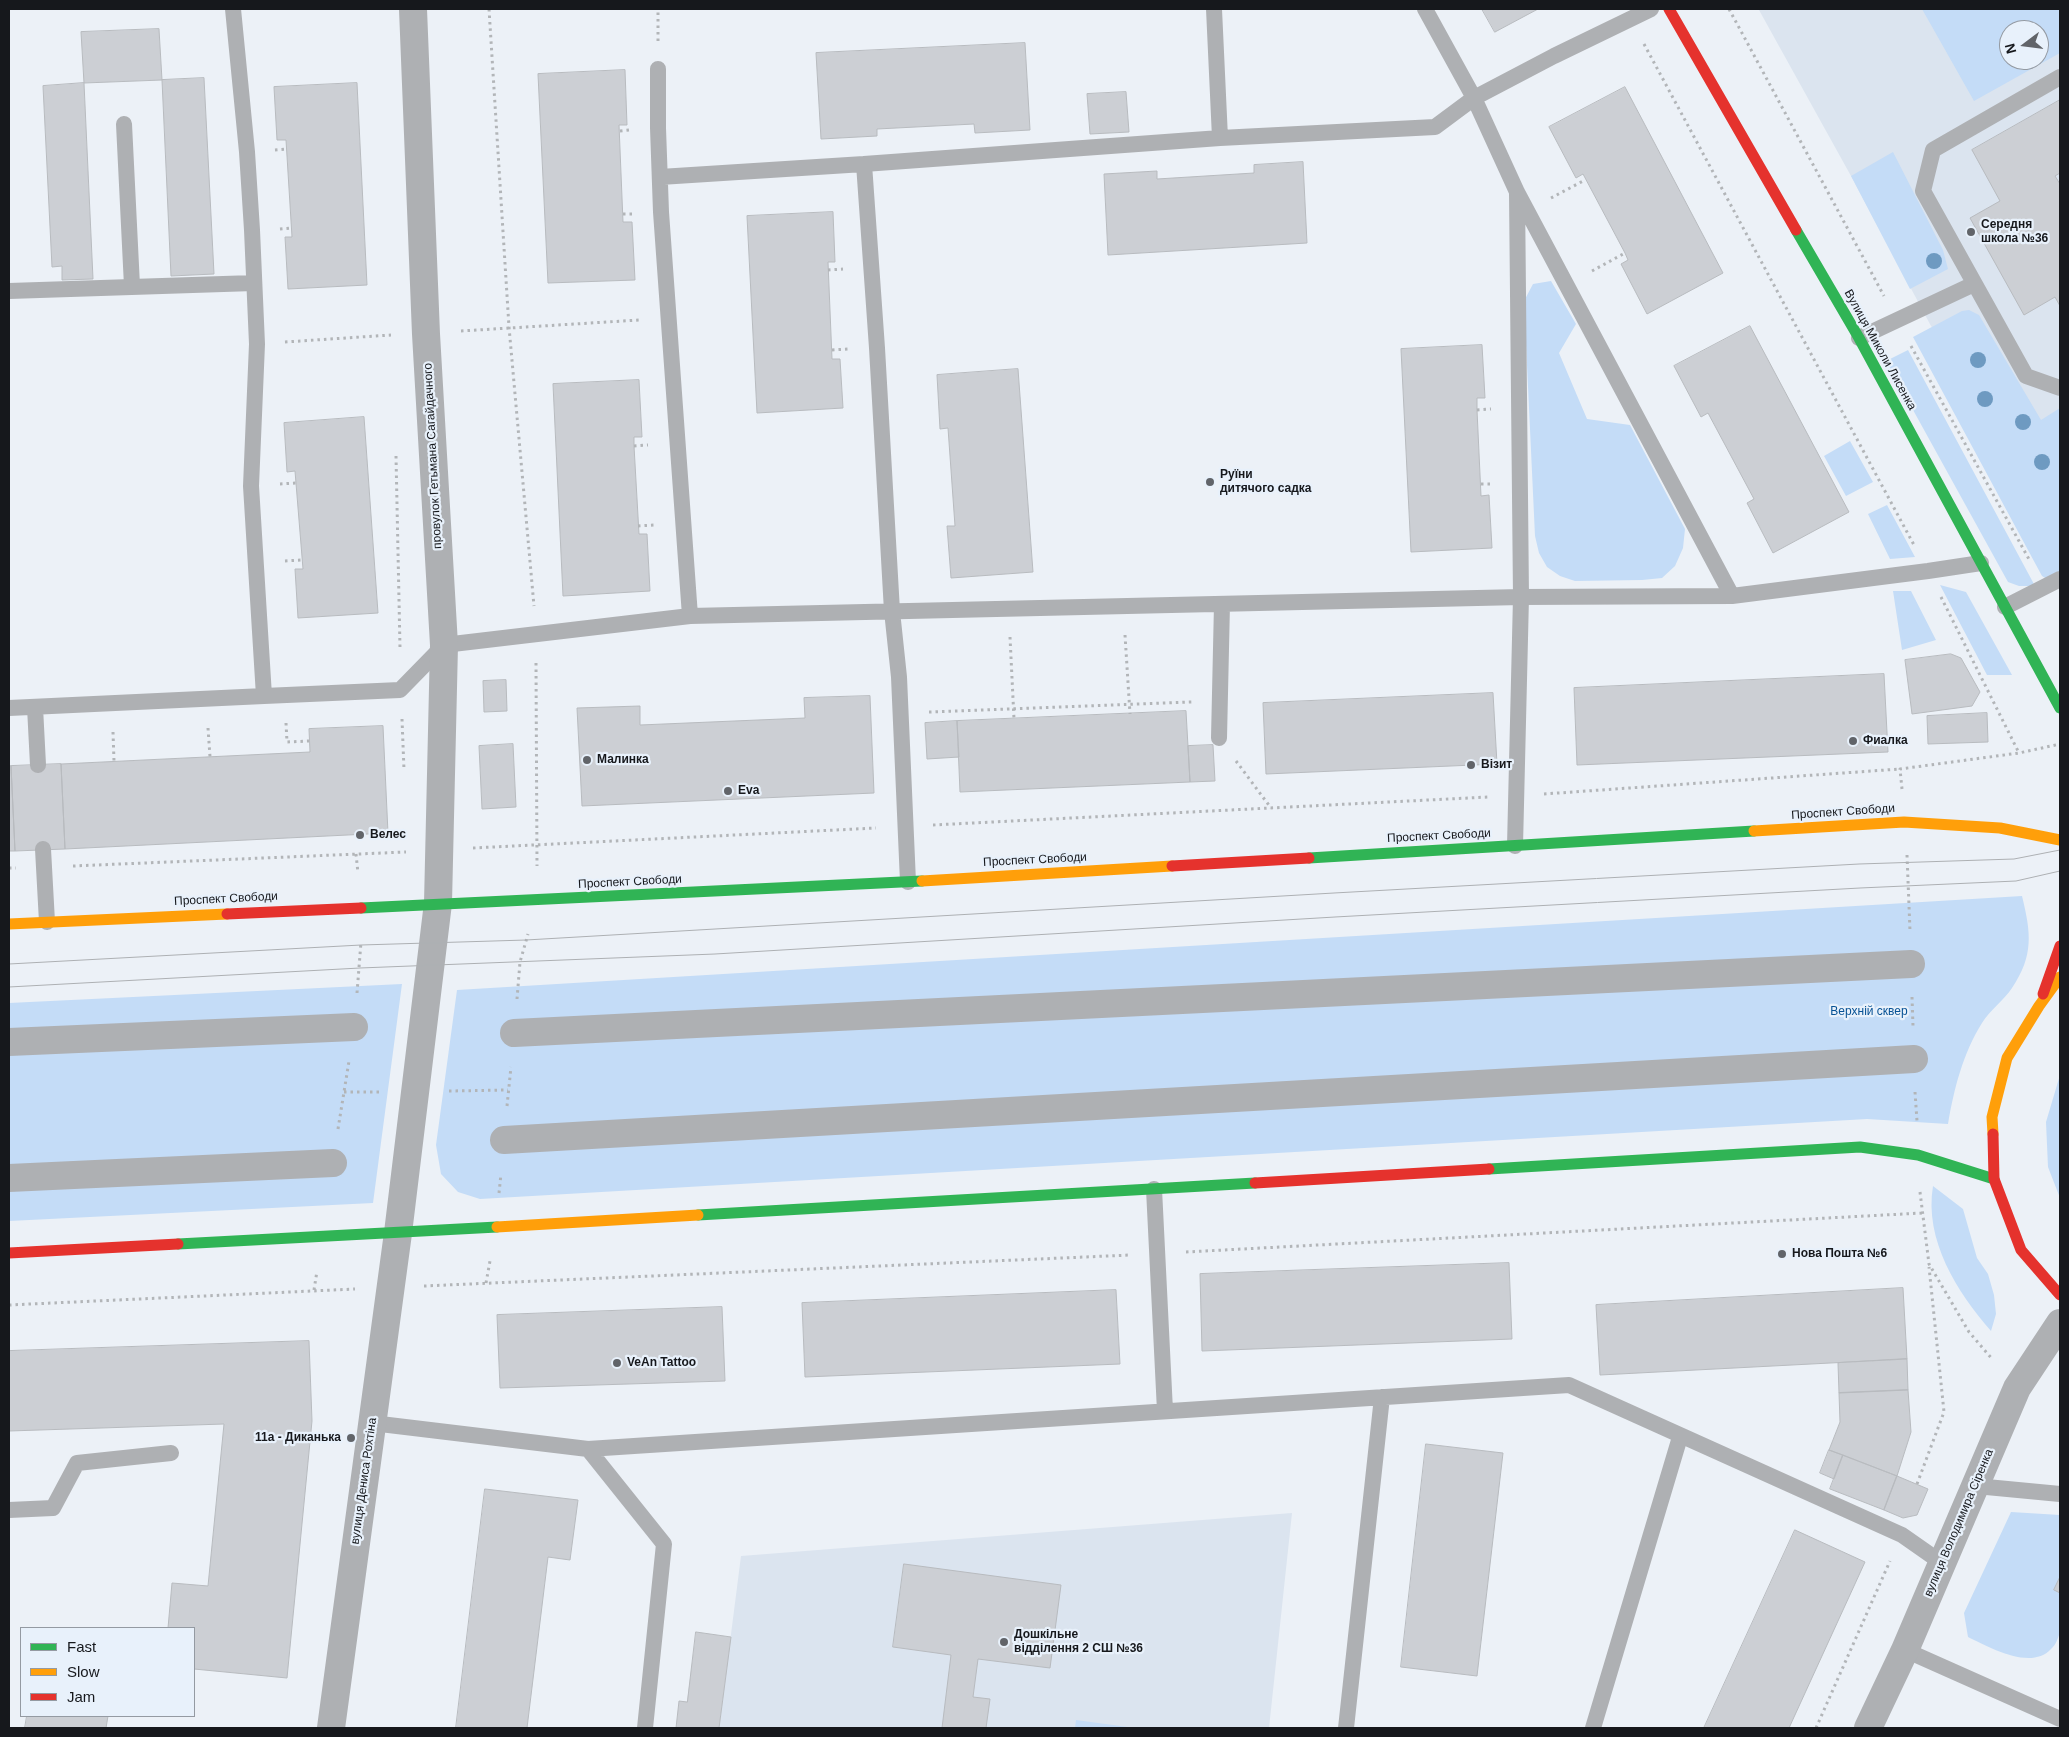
<!DOCTYPE html>
<html>
<head>
<meta charset="utf-8">
<style>
  body { margin:0 }
  #map { position:relative; width:2069px; height:1737px; overflow:hidden; background:#ecf1f7; font-family:Helvetica,sans-serif }
  canvas { display:block }
  .frame { position:absolute; inset:0; border:10px solid #16181c; pointer-events:none }
  .legend { position:absolute; left:20px; top:1627px; width:175px; height:90px; box-sizing:border-box; background:#e8f1fb; border:1px solid #949aa2; margin:0; padding:6px 9px; list-style:none; font-size:15px; color:#16181c }
  .legend li { display:flex; align-items:center; gap:10px; height:25px }
  .legend b { width:25px; border:1px solid #949aa2 }
  .north { position:absolute; left:1999px; top:20px; width:50px; height:50px; box-sizing:border-box; background:#e8f1fb; border:1px solid #949aa2; border-radius:50%; rotate:255deg; font-size:14px; font-weight:700; line-height:20px; text-align:center; color:#16181c }
  .north::after { content:''; display:block; margin:auto; width:18px; height:22px; background:#616469; clip-path:polygon(50% 0,100% 100%,50% 72%,0 100%) }
</style>
</head>
<body>
<div id="map">
<canvas width="2069" height="1737"></canvas>
<div class="frame"></div>
<ul class="legend">
<li><b style="height:6px;background:#30b455"></b>Fast</li>
<li><b style="height:6px;background:#ff9f0a"></b>Slow</li>
<li><b style="height:6px;background:#e5322d"></b>Jam</li>
</ul>
<div class="north">N</div>
</div>
<script>
const c = document.querySelector('canvas').getContext('2d');
c.lineJoin = 'round';
function paint(path, color) { c.fillStyle = color; c.fill(path, 'evenodd'); }
function strokePath(path, color, width, dash) { c.strokeStyle = color; c.lineWidth = width; c.lineCap = dash ? 'butt' : 'round'; c.setLineDash(dash || []); c.stroke(path); }
function write(font, color, halo, rows, align = 'center') {
  c.font = font + ' Helvetica,sans-serif'; c.lineWidth = 4.5; c.setLineDash([]); c.textBaseline = 'middle'; c.strokeStyle = halo; c.fillStyle = color; for (const [text, x, y, turn = 0] of rows) {
    c.save(); c.translate(x, y); c.rotate((+turn || 0) * Math.PI / 180); c.textAlign = isNaN(turn) ? turn : align; if (halo) c.strokeText(text, 0, 0); c.fillText(text, 0, 0); c.restore();
  }
}
const built = new Path2D(`
  M1761,9H2060V486L1931,326L1851,176L1759,10ZM2009,30H2039V60H2009Z
  M1292,1513L1269,1728H719L741,1556Z`);
const green = new Path2D(`
  M1922,9H2060V53L1974,101ZM2009,30H2039V60H2009Z
  M1893,152L1943,250L1948,269L1910,289L1851,176Z
  M1551,281L1576,324L1559,353L1587,419L1630,425L1685,529L1683,548L1675,566L1662,578L1642,580L1575,581L1560,576L1547,567L1539,553L1535,536L1524,301L1533,284Z
  M1969,310L1979,315L2041,420L2060,408V575L2050,581L2042,576L1913,337L1962,311Z
  M1908,350L2035,586H2019L2008,582L1886,361Z
  M1850,441L1873,482L1846,496L1824,456Z
  M1887,505L1915,557L1890,559L1868,514Z
  M1940,585L1966,592L2012,675H1987Z
  M1893,591H1911L1936,640L1902,650Z
  M2022,896C2031,933 2034,955 2012,988C2004,1000 1990,1010 1982,1023C1963,1053 1954,1089 1948,1124L1867,1119L480,1199L458,1192L441,1174L436,1145L457,990Z
  M402,984L373,1203L9,1221V1003Z
  M2060,1075V1198L2048,1167L2046,1122Z
  M1933,1186L1963,1209L1977,1258L1988,1274L1994,1295L1996,1314L1991,1331C1957,1292 1924,1240 1933,1186Z
  M2011,1512L2060,1515V1632C2058,1638 2056,1645 2051,1649C2031,1671 1989,1647 1968,1637L1964,1613Z
  M1076,1720L1135,1728H1075Z`);
const building = new Path2D(`
  M1482,9H1538L1495,32Z
  M159,29L162,80L84,83L81,32Z
  M1025,43L1030,130L975,133L974,124L877,129V136L821,139L816,53Z
  M625,70L627,125H619L623,222H632L635,280L548,283L538,74Z
  M204,78L214,274L171,276L162,80Z
  M84,83L93,279L62,280V266L52,267L43,86Z
  M357,83L367,285L288,289L285,237H292L286,140H277L274,87Z
  M1625,87L1723,273L1647,314L1621,264L1628,260L1625,253L1583,174L1576,178L1549,127Z
  M1126,92L1129,132L1090,134L1087,94Z
  M2060,100V173L2055,176L2060,184V306L2055,297L2024,315L1970,218L2000,201L1972,150Z
  M1303,162L1307,243L1108,255L1104,174L1157,171V179L1254,173V165Z
  M833,212L835,262H828L832,359H840L843,408L757,413L747,216Z
  M1750,326L1849,512L1773,553L1747,503L1754,499L1708,413L1701,417L1674,366Z
  M1482,345L1485,398H1477V410L1481,496L1489,495L1492,548L1411,552L1401,349Z
  M1018,369L1033,572L951,578L947,526H955L948,428L940,429L937,375Z
  M639,380L642,437H634V446L639,534H647L650,591L563,596L553,384Z
  M364,417L378,613L298,618L295,569H303L295,471L287,472L284,423Z
  M1951,654L1961,658L1980,692L1972,706L1912,714L1905,660Z
  M1884,674L1888,752L1577,765L1574,688Z
  M506,680L507,711L484,712L483,681Z
  M1493,693L1497,764L1266,774L1263,703Z
  M870,696L874,793L582,806L577,708L640,706V725L805,718L804,698Z
  M1186,711L1190,782L960,792L957,721Z
  M1987,713L1988,742L1928,744L1927,716Z
  M957,721L959,757L927,759L925,723Z
  M383,726L388,833L65,849L61,764L310,752L309,729Z
  M513,744L516,807L482,809L479,746Z
  M1213,745L1215,781L1190,782L1188,746Z
  M61,764L65,849L15,851L11,766Z
  M11,766L15,851H9V767Z
  M1509,1263L1512,1339L1202,1351L1200,1274Z
  M1903,1288L1907,1359L1600,1375L1596,1305Z
  M1116,1290L1120,1364L805,1377L802,1303Z
  M722,1307L725,1381L500,1388L497,1315Z
  M309,1341L312,1421L287,1678L194,1669V1628H168L172,1583L208,1586L224,1424L9,1431V1351Z
  M1907,1359L1908,1390L1839,1393L1838,1363Z
  M1908,1390L1911,1432L1897,1476L1829,1450L1840,1422L1839,1393Z
  M1426,1444L1503,1453L1477,1676L1401,1667Z
  M1829,1450L1843,1455L1834,1479L1820,1473Z
  M1843,1455L1897,1476L1884,1510L1830,1489Z
  M1897,1476L1928,1489L1917,1515L1903,1518L1884,1510Z
  M485,1489L578,1500L570,1560L548,1557L527,1728H456Z
  M1795,1530L1865,1562L1789,1728H1704Z
  M904,1564L1061,1585L1050,1668L978,1659L973,1697L990,1699L986,1728H942L951,1655L893,1647Z
  M2060,1577V1593L2054,1590Z
  M696,1632L731,1637L719,1728H676L679,1701L687,1702Z
  M27,1716H108L106,1728H25Z`);
const path = new Path2D(`
  M489,9L509,327L534,606
  M1729,9L1884,296
  M658,41V9
  M1644,44L1914,545
  M620,131L629,130
  M275,150L287,149
  M1551,198L1585,180
  M623,214H633
  M280,229L291,228
  M828,270L843,269
  M1592,271L1625,253
  M461,331L639,320
  M285,342L391,335
  M1911,346L2030,561
  M832,350L849,349
  M1477,410L1491,409
  M634,446L648,445
  M396,456L400,648
  M280,484L296,483
  M1481,484H1493
  M638,526L655,525
  M285,561L302,560
  M1941,597L2019,753
  M1125,635L1130,714
  M1010,637L1014,719
  M536,663L537,866
  M929,712L1192,702
  M402,719L404,770
  M286,723L287,742L309,741
  M208,728L210,757
  M113,732L114,761
  M1236,761L1271,808
  M1902,789L1900,769L2019,753L2060,744
  M1544,794L1900,769
  M933,825L1488,797
  M473,848L876,828
  M356,854L358,873
  M1907,855L1910,931
  M73,866L406,852
  M9,868H16
  M357,993L361,942
  M1912,997L1913,1026
  M517,999L520,962L528,934
  M449,1091L508,1090
  M344,1092H380
  M1915,1092L1917,1121
  M507,1106L511,1067
  M338,1129L349,1061
  M1920,1192L1929,1264L1969,1332L1993,1360
  M499,1193L501,1174
  M1186,1252L1922,1213
  M486,1283L490,1261
  M424,1286L1130,1255
  M314,1290L317,1271
  M9,1305L355,1289
  M1917,1484L1944,1412L1929,1267
  M1816,1728L1890,1561`);
const lane = new Path2D(`
  M233,9L247,152L252,230L257,344L251,486L264,696L400,690L444,645L690,616L1521,597L1732,596L1928,571L1981,563
  M1425,9L1474,98L1517,192L1732,596
  M658,69V128L661,212L690,616
  M2060,77L1933,150L1923,191L2026,376L2060,388
  M124,124L132,286
  M1220,138L1435,127L1474,98L1554,56L1651,9
  M864,164L1220,138L1214,9
  M660,177L864,164L877,348L892,611L899,677L908,882
  M9,291L254,283
  M1859,338L1974,284
  M2005,607L2060,579
  M35,707L38,765
  M9,708L264,696
  M1219,738L1222,604
  M1515,846L1521,597L1517,193
  M43,849L47,922
  M1154,1189L1165,1411
  M372,1423L588,1449L1569,1385L1902,1535L1942,1563
  M588,1449L664,1544L645,1728
  M1976,1486L2060,1494
  M9,1510L53,1508L77,1463L171,1453
  M1905,1650L2060,1719
  M1346,1728L1382,1397
  M1593,1728L1680,1437`);
const street = new Path2D(`
  M514,1033L1911,964
  M9,1042L354,1027
  M504,1140L1914,1059
  M9,1178L333,1163
  M331,1728L398,1233L438,903L444,645L426,334L413,9
  M1868,1728L1905,1650L2017,1388L2060,1323`);
const fast = new Path2D(`
  M1796,230L1859,338L2060,708
  M1309,858L1754,831
  M361,908L922,881
  M1489,1169L1860,1147L1918,1155L1994,1179
  M698,1215L1255,1183
  M178,1244L497,1227`);
const slow = new Path2D(`
  M1754,831L1904,822L2000,828L2060,840
  M922,881L1172,866
  M9,924L227,914
  M1993,1134L1992,1117L2007,1058L2039,1006L2060,977
  M497,1227L698,1215`);
const jam = new Path2D(`
  M1669,9L1796,230
  M1172,866L1309,858
  M227,914L361,908
  M2043,994L2060,946
  M1993,1134L1994,1179L2021,1250L2060,1295
  M1255,1183L1489,1169
  M9,1253L178,1244`);
const tram = new Path2D(`
  M9,964L361,945L526,940L1334,893L1859,864L2014,859L2060,850
  M9,987L360,968L715,954L1335,917L1860,888L2016,881L2060,871`);
const trees = [
  [1934,261],
  [1978,360],
  [1985,399],
  [2023,422],
  [2042,462]
];
const markers = [
  [1971,232,5,"#616469"],
  [1210,482,5,"#616469"],
  [1853,741,5,"#616469"],
  [587,760,5,"#616469"],
  [1471,765,5,"#616469"],
  [728,791,5,"#616469"],
  [360,835,5,"#616469"],
  [1782,1254,5,"#616469"],
  [617,1363,5,"#616469"],
  [351,1438,5,"#616469"],
  [1004,1642,5,"#616469"]
];
const poiNames = [
  ["Середня",1981,225],
  ["школа №36",1981,239],
  ["Руїни",1220,475],
  ["дитячого садка",1220,489],
  ["Фиалка",1863,741],
  ["Малинка",597,760],
  ["Візит",1481,765],
  ["Eva",738,791],
  ["Велес",370,835],
  ["Нова Пошта №6",1792,1254],
  ["VeAn Tattoo",627,1363],
  ["11а - Диканька",341,1438,"right"],
  ["Дошкільне",1014,1635],
  ["відділення 2 СШ №36",1014,1649]
];
const streetNames = [
  ["Вулиця Миколи Лисенка",1880,350,61],
  ["провулок Гетьмана Сагайдачного",433,456,-93],
  ["Проспект Свободи",1843,812,-4],
  ["Проспект Свободи",1439,836,-3],
  ["Проспект Свободи",1035,860,-3],
  ["Проспект Свободи",630,882,-3],
  ["Проспект Свободи",226,899,-3],
  ["вулиця Дениса Рохтіна",364,1481,-82],
  ["вулиця Володимира Сіренка",1959,1523,-67]
];
const parkNames = [
  ["Верхній сквер",1869,1012]
];
paint(built, '#dbe4ef');
paint(green, '#c4dcf7');
paint(building, '#cccfd4');
strokePath(building, '#b8bbbf', 1);
strokePath(path, '#b2b5b8', 3, [2.5, 4]);
strokePath(lane, '#aeb0b3', 16);
strokePath(street, '#aeb0b3', 28);
strokePath(fast, '#30b455', 11);
strokePath(slow, '#ff9f0a', 11);
strokePath(jam, '#e5322d', 11);
strokePath(tram, '#adb0b3', 1);
c.fillStyle = '#6e9ac1';
for (const [x, y] of trees) { c.beginPath(); c.arc(x, y, 8, 0, 2 * Math.PI); c.fill(); }
for (const [x, y, r, color] of markers) { const dot = new Path2D(); dot.arc(x, y, r, 0, 2 * Math.PI); c.fillStyle = color; c.fill(dot); strokePath(dot, '#e8f1fb', 2); }
write('bold 12px', '#16181c', '#e8f1fb', poiNames, 'left');
write('12px', '#16181c', '#e8f1fb', streetNames);
write('12px', '#075295', '#e8f1fb', parkNames);
</script>
</body>
</html>
